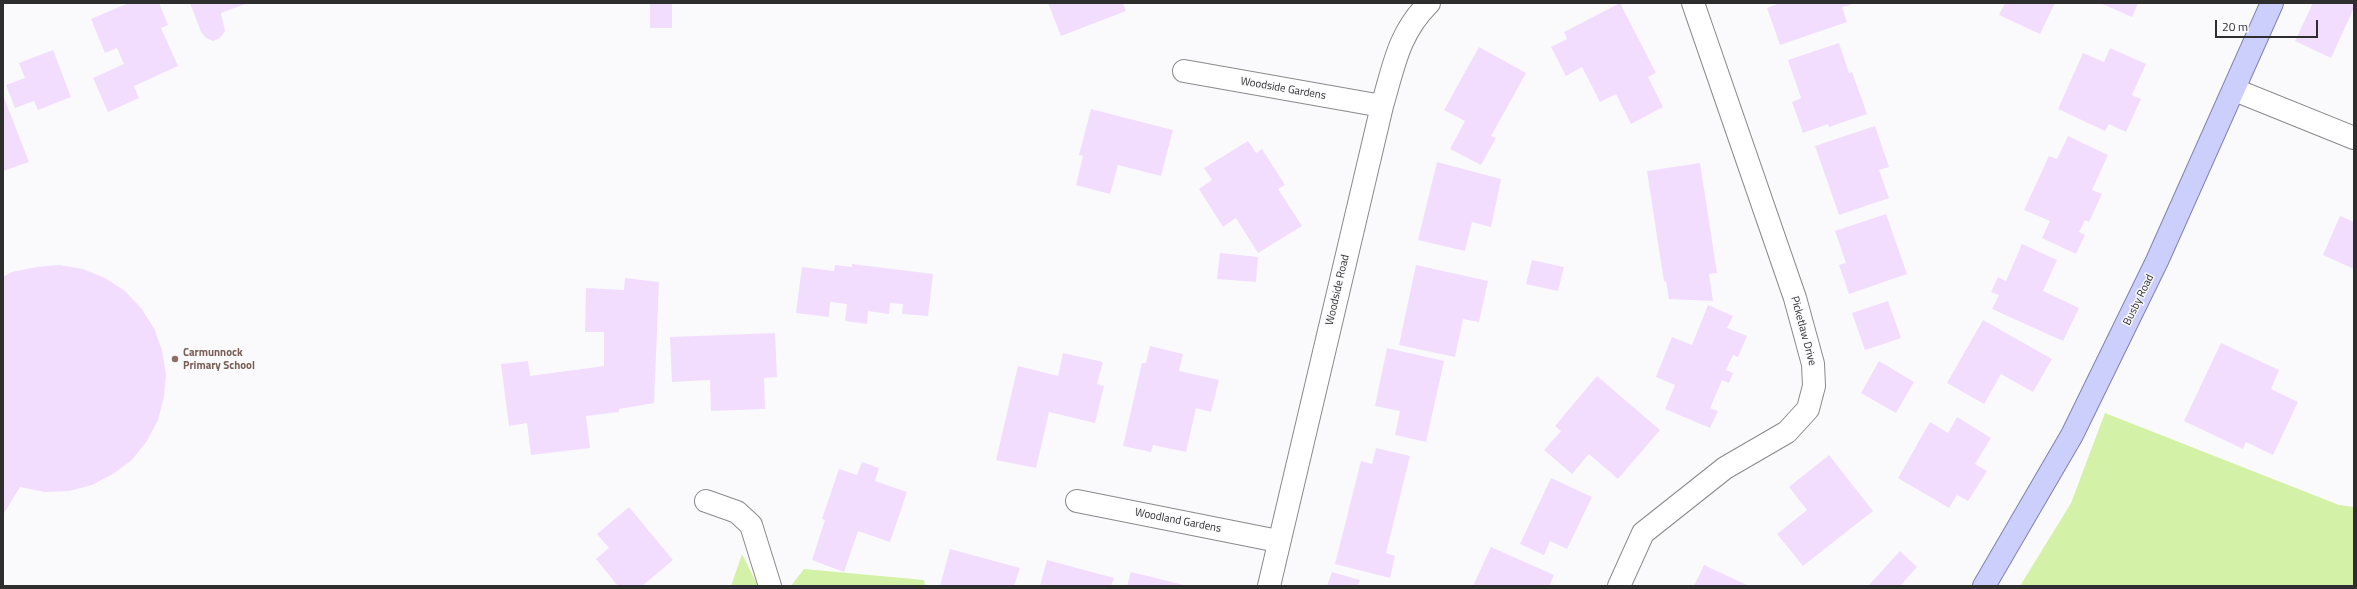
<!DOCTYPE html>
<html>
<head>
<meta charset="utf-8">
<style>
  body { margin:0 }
  #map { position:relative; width:2357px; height:589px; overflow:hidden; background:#fafafc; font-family:"Titillium Web",sans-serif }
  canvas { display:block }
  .frame { position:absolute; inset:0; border:4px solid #2e2e2f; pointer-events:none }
  .scale { position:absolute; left:2215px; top:20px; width:103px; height:18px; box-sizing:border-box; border:2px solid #2e2e2f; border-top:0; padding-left:5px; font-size:12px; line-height:14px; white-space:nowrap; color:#2e2e2f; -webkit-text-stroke:3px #fafafc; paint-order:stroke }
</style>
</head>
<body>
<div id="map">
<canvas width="2357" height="589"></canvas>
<div class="frame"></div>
<div class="scale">20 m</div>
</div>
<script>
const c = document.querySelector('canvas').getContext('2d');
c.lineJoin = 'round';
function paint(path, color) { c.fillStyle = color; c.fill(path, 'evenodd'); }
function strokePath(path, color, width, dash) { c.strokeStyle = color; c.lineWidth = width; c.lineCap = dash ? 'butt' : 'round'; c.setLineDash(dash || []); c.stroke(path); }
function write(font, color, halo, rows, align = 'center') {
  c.font = font + ' "Titillium Web",sans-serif'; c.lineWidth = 3; c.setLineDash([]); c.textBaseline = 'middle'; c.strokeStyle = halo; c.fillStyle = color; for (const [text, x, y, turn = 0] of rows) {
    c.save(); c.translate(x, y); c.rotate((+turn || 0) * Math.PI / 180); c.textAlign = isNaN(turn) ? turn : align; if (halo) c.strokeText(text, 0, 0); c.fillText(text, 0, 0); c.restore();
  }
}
const green = new Path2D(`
  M2105,413L2339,505L2354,507V586H2020L2071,503Z
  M742,554L758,586H731Z
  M804,569L924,580L925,586H791Z`);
const building = new Path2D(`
  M129,3H159L168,25L161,28L178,66L134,86L139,98L108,112L93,78L124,64L117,48L105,53L91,19Z
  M190,3H248L221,13L225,31L220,38L213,41L206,38L201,32Z
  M650,3H672V28H650Z
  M1048,3H1123L1126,11L1061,36Z
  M1620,3L1656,73L1648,77L1663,107L1631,124L1616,94L1600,102L1582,67L1566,76L1551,47L1567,39L1564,32Z
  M1780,3H1850L1851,5L1842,7L1847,22L1780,45L1767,8Z
  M2005,3H2055L2040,34L1999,15Z
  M2100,3H2138L2132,17Z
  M2313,3H2354V8L2331,58L2295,41Z
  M1839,43L1849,73L1852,72L1867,114L1829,127L1828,124L1803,133L1792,102L1801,98L1788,60Z
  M1479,47L1526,73L1491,136L1496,138L1481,165L1450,149L1465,121L1444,110Z
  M2110,48L2146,64L2132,95L2141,99L2126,132L2109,124L2105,131L2058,109L2083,53L2104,62Z
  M53,50L71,97L38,110L34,101L15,108L6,85L25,78L19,63Z
  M3,95L29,162L3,171Z
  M1091,109L1173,130L1161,176L1118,165L1110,194L1076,185L1083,156L1079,155Z
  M1875,126L1889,167L1879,170L1889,198L1839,215L1815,146Z
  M2068,136L2108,155L2092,190L2102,194L2089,222L2085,220L2079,232L2085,235L2076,254L2042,238L2050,221L2024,210L2049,156L2057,159Z
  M1248,141L1256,153L1262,149L1285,185L1278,189L1302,226L1258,253L1236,218L1223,227L1199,189L1212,180L1204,168Z
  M1437,162L1501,179L1491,227L1472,222L1465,251L1418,240Z
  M1700,163L1717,273L1709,274L1713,301L1669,299L1666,281L1664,282L1647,171Z
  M1886,214L1907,274L1849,294L1839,265L1846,263L1835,231Z
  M2340,216L2354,222V269L2323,255Z
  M2022,244L2057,260L2043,291L2079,308L2063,341L1992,309L1999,295L1991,292L1998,277L2006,281Z
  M1220,253L1258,257L1256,282L1217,279Z
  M1532,260L1564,267L1558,291L1526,284Z
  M852,264L933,274L928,316L902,314L903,304L890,303L889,314L868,311L867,324L845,321L847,304L830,302L829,317L796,313L802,267L834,271L835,265L852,267Z
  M59,265L83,269L105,278L125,291L141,308L154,328L162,350L166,374L164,397L158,420L147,441L132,460L113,474L92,485L69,491L45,492L20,487L3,515V277L12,272L36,267Z
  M1416,265L1488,281L1479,322L1463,319L1455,357L1399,345Z
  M625,278L659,282L654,403L619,409V412L586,416L590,448L531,455L527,423L509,426L501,364L528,361L530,376L604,366V332H585L586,288L624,290Z
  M1888,301L1901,338L1865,350L1852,313Z
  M1708,305L1733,316L1727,328L1747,336L1738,357L1733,355L1726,370L1733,373L1729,383L1722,380L1710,408L1718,411L1710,428L1665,409L1675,385L1656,377L1672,337L1692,345Z
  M1983,320L2052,359L2033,392L2001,374L1984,404L1947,383Z
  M775,333L777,377L764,378L765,409L711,411L710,380L672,382L670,337Z
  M2221,343L2279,370L2271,389L2298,402L2273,455L2246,442L2243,449L2184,421Z
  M1150,346L1183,354L1179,371L1219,380L1211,412L1196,408L1186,452L1153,445L1151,452L1123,446L1142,363H1146Z
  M1387,348L1444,361L1426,442L1395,435L1400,411L1375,406Z
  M1063,353L1103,362L1097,384L1104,386L1095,423L1049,412L1036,468L996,460L1018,366L1058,376Z
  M1879,361L1914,382L1896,413L1861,393Z
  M1597,376L1660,430L1618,479L1589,454L1572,474L1544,450L1561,431L1555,426Z
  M1957,417L1991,438L1975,464L1987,471L1968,501L1957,495L1949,508L1898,478L1930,422L1948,433Z
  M1376,448L1410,456L1386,553L1395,556L1390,578L1335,564L1361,461L1372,464Z
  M1829,455L1873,511L1803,566L1777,534L1807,510L1789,487Z
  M862,462L879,468L875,481L907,492L890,542L858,531L844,572L812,560L825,520L822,519L839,469L857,475Z
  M1551,478L1592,497L1567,549L1550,541L1544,555L1520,544Z
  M629,507L673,560L642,586H618L596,559L609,548L597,534Z
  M1491,547L1554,575L1549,586H1473Z
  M950,549L1020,568L1014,586H940Z
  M1900,551L1917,567L1900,586H1868Z
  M1047,560L1114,578L1111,586H1040Z
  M1704,565L1749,586H1694Z
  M1131,572L1184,585V586H1127Z
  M1332,572L1360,580L1358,586H1327Z`);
const minor = new Path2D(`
  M1184,71L1382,106
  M2235,90L2354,138
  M706,501L737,512L751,525L770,586
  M1077,501L1278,541
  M1269,586L1382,106C1394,66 1398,34 1429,3
  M1619,586L1643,533L1725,468L1787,432L1808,409L1814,386L1813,364L1795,298L1693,3`);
const major = new Path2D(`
  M1984,586L2072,435L2157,261L2272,3`);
const markers = [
  [175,359,4,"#8d6e63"]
];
const streetNames = [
  ["Woodside Gardens",1283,89,10],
  ["Woodside Road",1338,290,-77],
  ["Busby Road",2139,300,-64],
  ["Picketlaw Drive",1803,331,75],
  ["Woodland Gardens",1178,521,11]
];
const educationNames = [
  ["Carmunnock",183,353],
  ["Primary School",183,366]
];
paint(green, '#d3f2a7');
paint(building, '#f2ddff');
strokePath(minor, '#8a8a8b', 24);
strokePath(major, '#7f81b3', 24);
strokePath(minor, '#fff', 22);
strokePath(major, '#cccefc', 22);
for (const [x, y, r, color] of markers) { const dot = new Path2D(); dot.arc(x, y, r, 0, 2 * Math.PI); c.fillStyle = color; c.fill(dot); strokePath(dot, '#fafafc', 1.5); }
write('11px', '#2e2e2f', '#fafafc', streetNames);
write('bold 11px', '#785e54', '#fafafc', educationNames, 'left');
</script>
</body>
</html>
